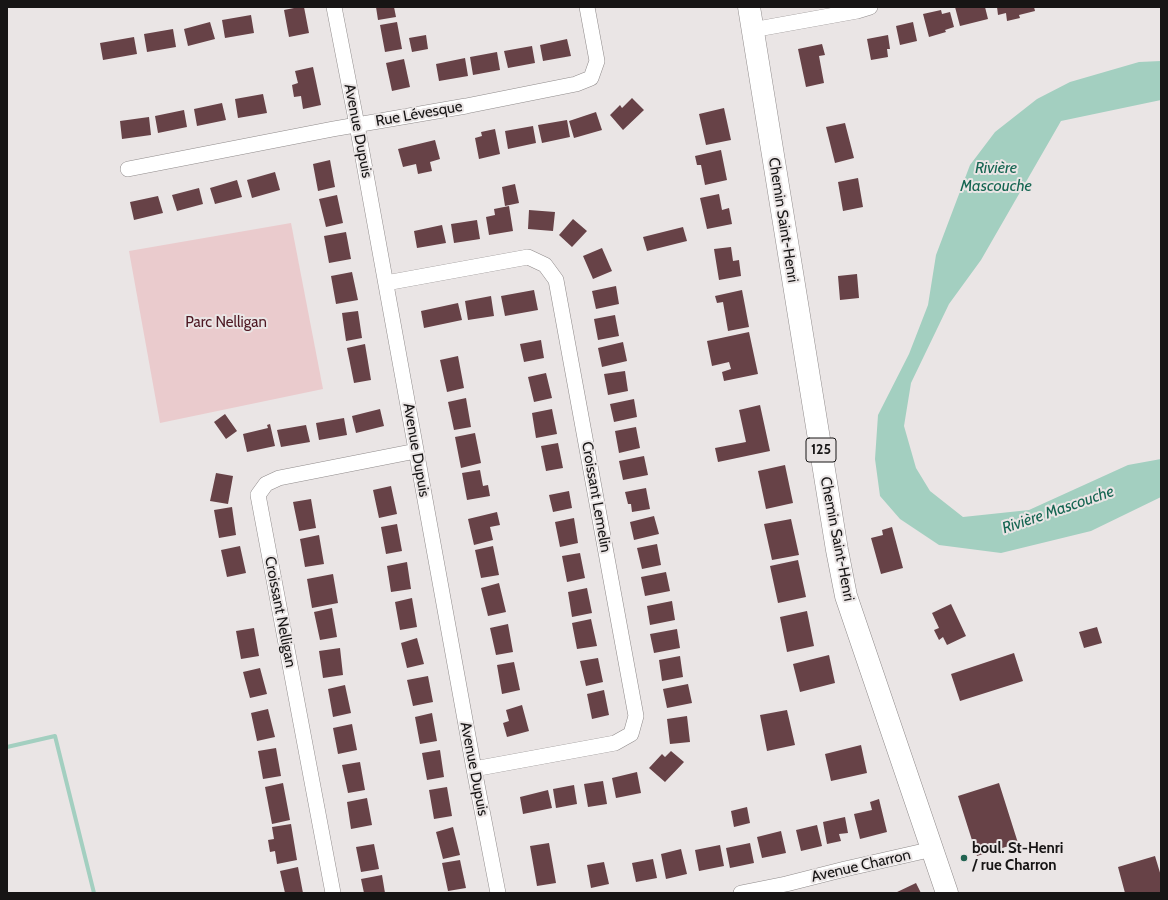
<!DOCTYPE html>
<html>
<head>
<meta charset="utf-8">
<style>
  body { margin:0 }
  #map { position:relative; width:1168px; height:900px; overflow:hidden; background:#eae5e5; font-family:Cabin,sans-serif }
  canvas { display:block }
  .frame { position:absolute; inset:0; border:8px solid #171515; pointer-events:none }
</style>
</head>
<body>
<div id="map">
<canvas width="1168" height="900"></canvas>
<div class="frame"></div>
</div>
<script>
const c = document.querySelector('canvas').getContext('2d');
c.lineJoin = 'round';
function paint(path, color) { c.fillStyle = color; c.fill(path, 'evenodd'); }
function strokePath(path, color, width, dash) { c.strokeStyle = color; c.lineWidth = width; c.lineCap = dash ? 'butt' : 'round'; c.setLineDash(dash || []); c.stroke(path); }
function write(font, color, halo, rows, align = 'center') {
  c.font = font + ' Cabin,sans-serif'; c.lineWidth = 4; c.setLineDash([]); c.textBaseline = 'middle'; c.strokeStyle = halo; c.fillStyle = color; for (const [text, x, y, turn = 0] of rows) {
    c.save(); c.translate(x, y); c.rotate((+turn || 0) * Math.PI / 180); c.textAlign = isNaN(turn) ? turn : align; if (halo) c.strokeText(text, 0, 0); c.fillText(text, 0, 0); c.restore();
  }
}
const green = new Path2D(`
  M291,223L323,389L160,423L129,251Z`);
const water = new Path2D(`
  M1161,61V100L1061,121L981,260L949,304L911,383L904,426L916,468L930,491L963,517L1029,510L1128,465L1161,459V497L1091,531L1001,553L939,545L900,519L880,496L875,459L878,415L909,354L928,305L936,255L970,165L995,132L1037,99L1070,82L1139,62Z`);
const stream = new Path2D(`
  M7,747L55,736L94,893`);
const building = new Path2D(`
  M299,7H304L309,33L289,37L284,10Z
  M376,7H394L396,17L378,20Z
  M955,7H985L988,19L960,26Z
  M997,7H1034L1035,11L1019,15L1020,18L1007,21L1006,13L998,15Z
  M941,10L942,14L950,12L954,27L945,30L946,32L929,37L923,14Z
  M251,15L254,33L225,38L222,20Z
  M210,22L215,39L188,46L184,29Z
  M397,22L402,49L385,52L380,25Z
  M913,22L917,41L900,45L896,26Z
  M173,29L176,47L147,52L144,34Z
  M426,35L428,49L412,52L409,38Z
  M888,35L890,49H887L888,57L871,60L867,39Z
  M134,37L137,54L103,60L100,43Z
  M567,39L571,56L543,61L540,45Z
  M822,44L825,55L819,56L824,83L806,87L798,49Z
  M532,46L535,63L508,68L504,51Z
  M497,52L500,70L473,75L470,57Z
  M465,58L468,76L439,81L436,64Z
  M404,59L410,87L392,91L386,63Z
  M313,67L321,105L303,109L301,96L294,97L292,85L298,83L295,71Z
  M263,94L267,113L238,118L235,99Z
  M632,98L644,110L623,130L610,115L620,105L622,108Z
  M222,103L226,120L197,126L194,109Z
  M724,108L731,140L706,145L699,114Z
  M184,110L187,127L158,133L155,116Z
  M596,112L602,130L574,138L569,121Z
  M149,117L151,135L122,139L120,121Z
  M567,120L570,137L542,143L538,125Z
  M845,123L854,158L835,163L826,127Z
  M533,126L536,143L508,149L505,131Z
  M495,129L500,154L479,159L475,138L482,136L481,132Z
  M435,140L440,159L430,162L432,171L418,174L416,164L403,167L398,149Z
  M721,150L727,180L705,185L701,165H697L695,156Z
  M330,160L335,187L318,191L313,164Z
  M275,172L280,190L252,198L247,180Z
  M858,178L863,207L843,211L838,182Z
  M237,180L242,197L215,204L210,188Z
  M515,184L519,203L505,206L502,187Z
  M199,188L203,204L177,211L172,195Z
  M719,194L722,210L729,208L732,224L707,229L700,198Z
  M337,195L343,223L326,227L319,199Z
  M158,196L163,213L134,220L130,202Z
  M509,206L513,231L489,235L486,217L495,215L494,209Z
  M529,210L555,212L553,231L528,229Z
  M573,219L587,231L572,247L559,235Z
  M477,220L480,239L454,243L451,224Z
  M442,225L446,243L417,248L414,231Z
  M683,227L687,241L647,251L643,237Z
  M346,232L351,259L329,263L324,236Z
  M731,247L733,261L739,260L741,276L719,280L714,249Z
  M602,248L612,271L593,279L583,256Z
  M352,272L358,300L336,304L331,276Z
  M857,274L859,298L840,300L838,276Z
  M616,286L619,304L596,309L592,291Z
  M534,290L538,310L505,316L501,296Z
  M742,290L749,327L728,331L723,302L717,303L715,296Z
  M491,296L494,316L468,320L465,301Z
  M458,303L462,320L424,328L421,311Z
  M358,311L362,338L346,341L342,313Z
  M615,315L619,336L598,340L594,319Z
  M749,332L758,374L724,381L722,372L731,369L729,362L712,366L707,341Z
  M541,340L544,358L524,362L520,344Z
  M623,342L627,361L602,367L598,348Z
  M365,344L371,380L354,383L347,348Z
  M458,356L464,388L447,392L440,360Z
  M625,371L628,391L608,395L604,374Z
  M546,373L552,398L534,402L528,377Z
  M466,398L471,427L454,430L448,402Z
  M634,399L637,417L614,422L610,404Z
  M760,405L770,451L718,462L715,448L746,442L739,410Z
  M380,409L384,426L356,433L352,416Z
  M552,409L557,434L536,438L532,413Z
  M225,414L237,431L226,439L214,422Z
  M344,418L347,435L319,440L316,423Z
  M270,424L275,446L247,452L243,434L268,428L267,425Z
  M306,425L310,442L281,447L277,430Z
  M636,427L640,448L619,453L615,431Z
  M475,433L481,463L461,468L455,437Z
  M558,443L563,468L546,471L541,446Z
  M644,456L648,475L623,480L619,461Z
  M785,465L793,503L766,509L758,471Z
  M480,470L483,486L488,485L490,496L467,500L462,473Z
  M216,473L233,476L228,504L210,501Z
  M391,486L397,514L379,518L373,490Z
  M646,488L650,509L632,512L631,504H628L625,492Z
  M569,491L572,508L553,512L549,495Z
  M311,499L316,528L299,531L293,502Z
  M232,507L236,535L219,538L214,510Z
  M497,512L500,525L490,527L493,540L474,545L468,519Z
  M654,516L659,534L634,540L630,522Z
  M574,518L578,543L560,547L555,522Z
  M791,519L799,555L772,560L764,524Z
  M397,524L402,551L386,554L381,527Z
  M892,527L903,568L881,574L871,538L883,535L882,530Z
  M319,535L324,564L305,567L300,539Z
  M657,544L661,565L642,569L637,548Z
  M240,546L246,573L227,577L221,550Z
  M493,546L499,575L481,578L475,550Z
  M580,553L585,578L567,582L562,556Z
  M798,560L806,597L778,603L770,566Z
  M407,562L411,589L391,592L387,566Z
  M666,572L670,591L645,596L641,577Z
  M333,574L338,603L312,608L307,579Z
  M499,583L506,612L488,616L481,588Z
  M587,588L592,613L572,617L568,592Z
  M412,598L417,627L400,630L395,602Z
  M672,601L675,620L650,625L647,606Z
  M951,604L966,636L947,645L943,637L939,640L934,630L939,628L932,613Z
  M332,608L337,637L320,640L314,612Z
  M807,611L814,646L787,652L780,617Z
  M591,619L597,646L577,649L572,623Z
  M508,624L513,652L496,655L490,628Z
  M1097,627L1102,643L1084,648L1079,632Z
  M254,628L259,656L241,659L236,631Z
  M677,629L680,648L654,653L650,634Z
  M417,638L424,664L407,668L401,643Z
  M340,648L343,675L323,678L319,651Z
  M1014,653L1023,681L960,701L951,674Z
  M829,655L835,683L800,692L793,664Z
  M680,656L683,677L662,681L659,660Z
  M598,658L603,682L586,686L580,661Z
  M514,662L520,690L502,694L497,665Z
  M260,668L267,694L250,698L243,672Z
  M428,676L433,702L413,706L407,680Z
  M688,684L692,703L667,708L663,689Z
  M345,685L351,713L333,717L328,689Z
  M604,690L609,715L592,719L587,694Z
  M522,705L529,731L507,737L503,723L509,721L506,710Z
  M268,709L275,737L257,741L251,713Z
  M787,710L795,745L767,751L760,715Z
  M432,713L437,741L420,744L415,717Z
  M687,716L690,742L670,744L667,719Z
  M352,724L357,750L338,754L333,728Z
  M861,745L867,773L831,781L825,754Z
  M276,748L281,776L263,779L258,751Z
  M440,750L444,777L427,780L422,753Z
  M671,751L684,762L665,782L649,768L662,754L665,757Z
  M360,762L365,790L348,793L342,765Z
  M637,772L641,793L616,798L612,778Z
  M603,781L607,804L588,807L584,784Z
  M283,783L290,820L272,824L265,787Z
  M999,783L1018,843L977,856L958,796Z
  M574,785L577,804L556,808L553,789Z
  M447,787L452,816L434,819L429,790Z
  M548,790L552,808L523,814L520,797Z
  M367,798L372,825L351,829L347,802Z
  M879,799L887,832L860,839L854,814L872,810L870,802Z
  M747,807L750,823L734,827L731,811Z
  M845,817L848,833L839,834L841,841L827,844L823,822Z
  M291,824L297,860L277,864L275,851L270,852L268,840L274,839L272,827Z
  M817,825L822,846L801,851L796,830Z
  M453,827L460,855L443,859L436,832Z
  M781,831L786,853L762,858L757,837Z
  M549,843L556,883L537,886L530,846Z
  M750,843L754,863L730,868L726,848Z
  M374,844L379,869L361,872L356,847Z
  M720,845L724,866L699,871L695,850Z
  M681,849L687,874L666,879L661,854Z
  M1155,856L1161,876V892L1157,893H1125L1118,867Z
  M653,859L657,878L636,882L632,863Z
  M460,860L466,888L448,891L442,863Z
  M604,862L609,884L591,888L587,865Z
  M298,867L303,893H285L280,871Z
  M382,875L385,893H364L361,879Z
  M916,883L921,893H895Z`);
const street = new Path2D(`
  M334,7L357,125L474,769L498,893
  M752,30L857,11L870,7
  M128,169L333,129L466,106L576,84L591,78L597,61L587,7
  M386,283L528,257L545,265L556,280L636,716L631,734L615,743L474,769
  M333,893L258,495L266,484L279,478L416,451
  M741,893L786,884L845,869L933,849`);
const primary = new Path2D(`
  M749,7L837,550L846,596L947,893`);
const markers = [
  [964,858,4,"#226351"]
];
const shields = [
  [821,450,30]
];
const shieldNames = [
  ["125",821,450]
];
const streetNames = [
  ["Rue Lévesque",419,114,-10],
  ["Avenue Dupuis",358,131,79],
  ["Chemin Saint-Henri",783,220,81],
  ["Avenue Dupuis",416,450,80],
  ["Croissant Lemelin",596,497,80],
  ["Chemin Saint-Henri",837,539,79],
  ["Croissant Nelligan",280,612,79],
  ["Avenue Dupuis",474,769,79],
  ["Avenue Charron",861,866,-13]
];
const parkNames = [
  ["Parc Nelligan",226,323]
];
const poiNames = [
  ["boul. St-Henri",972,849],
  ["/ rue Charron",972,866]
];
const waterNames = [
  ["Rivière",996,168],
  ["Mascouche",996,186],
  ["Rivière Mascouche",1058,510,-19]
];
paint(green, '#eacbcd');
paint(water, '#a3cfc0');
strokePath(stream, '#a3cfc0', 4);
paint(building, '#674247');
strokePath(street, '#908b8b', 16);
strokePath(primary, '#908b8b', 23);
strokePath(street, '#fff', 15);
strokePath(primary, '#fff', 22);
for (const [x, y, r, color] of markers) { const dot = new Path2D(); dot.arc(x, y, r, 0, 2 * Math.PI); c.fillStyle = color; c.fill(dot); strokePath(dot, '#eae5e5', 1.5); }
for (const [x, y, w] of shields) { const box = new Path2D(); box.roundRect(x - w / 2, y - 12, w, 24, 3); c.fillStyle = '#eae5e5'; c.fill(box); strokePath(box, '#171515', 1); }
write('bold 14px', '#171515', null, shieldNames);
write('15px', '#171515', '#eae5e5', streetNames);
write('15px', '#4e1823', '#eae5e5', parkNames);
write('bold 15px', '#171515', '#eae5e5', poiNames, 'left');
write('italic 16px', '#166652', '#eae5e5', waterNames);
</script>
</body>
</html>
